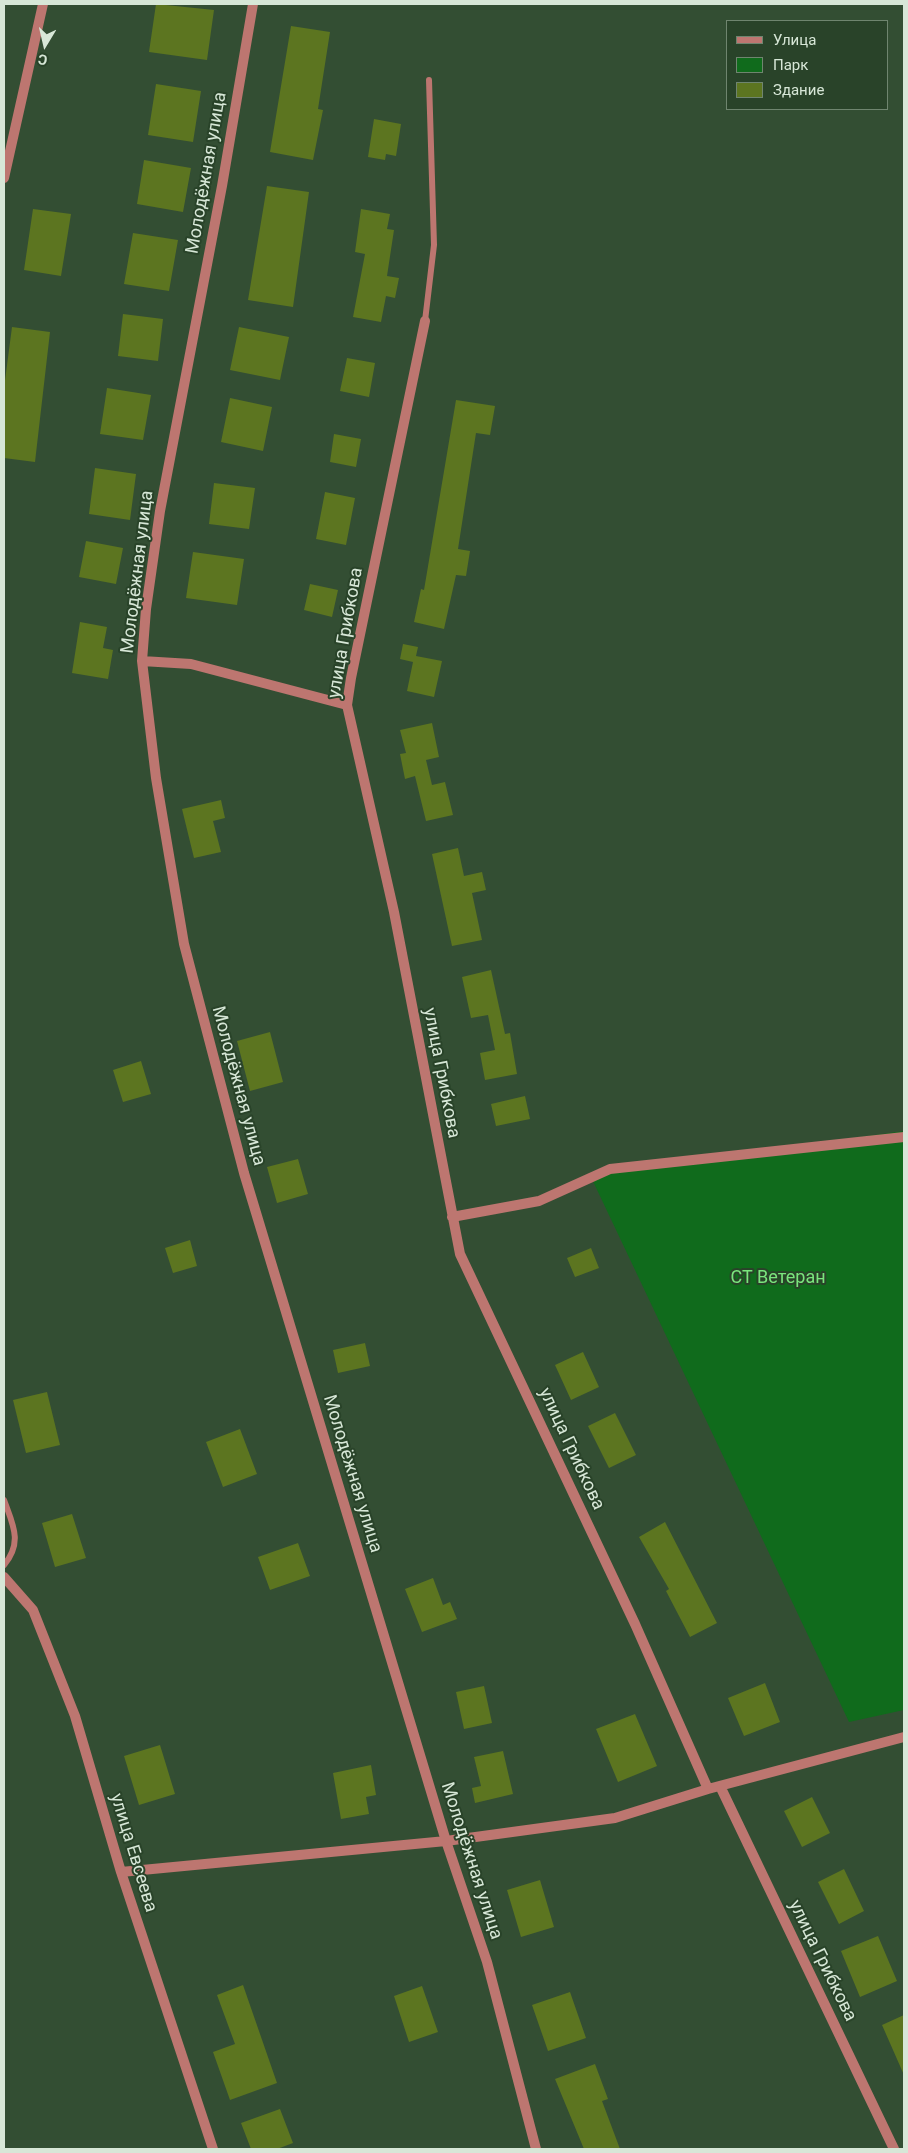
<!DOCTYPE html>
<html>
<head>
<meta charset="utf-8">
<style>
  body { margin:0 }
  #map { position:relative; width:908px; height:2153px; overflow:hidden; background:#334e33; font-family:Roboto,sans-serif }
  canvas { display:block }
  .frame { position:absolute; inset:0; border:5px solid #d7e7d7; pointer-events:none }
  .legend { position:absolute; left:726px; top:20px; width:162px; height:90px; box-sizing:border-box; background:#294329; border:1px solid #6f856f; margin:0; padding:6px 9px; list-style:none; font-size:15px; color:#d7e7d7 }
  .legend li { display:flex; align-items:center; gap:10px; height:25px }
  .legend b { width:25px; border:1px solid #6f856f }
  .north { position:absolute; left:20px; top:20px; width:50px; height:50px; -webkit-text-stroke:4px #294329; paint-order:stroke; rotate:189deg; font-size:14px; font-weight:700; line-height:20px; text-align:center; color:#d7e7d7 }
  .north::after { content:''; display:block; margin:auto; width:18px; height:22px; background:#d7e7d7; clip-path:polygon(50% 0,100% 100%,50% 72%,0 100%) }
</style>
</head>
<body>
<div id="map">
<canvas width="908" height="2153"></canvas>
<div class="frame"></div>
<ul class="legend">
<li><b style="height:6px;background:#bd7670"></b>Улица</li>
<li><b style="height:14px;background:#106b1c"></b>Парк</li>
<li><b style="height:14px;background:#5c7520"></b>Здание</li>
</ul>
<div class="north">С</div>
</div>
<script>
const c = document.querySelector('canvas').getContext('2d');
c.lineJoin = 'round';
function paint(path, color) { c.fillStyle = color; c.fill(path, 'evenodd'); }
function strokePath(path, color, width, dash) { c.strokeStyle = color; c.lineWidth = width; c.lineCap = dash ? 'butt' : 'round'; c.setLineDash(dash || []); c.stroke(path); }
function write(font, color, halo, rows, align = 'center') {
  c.font = font + ' Roboto,sans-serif'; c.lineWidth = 4; c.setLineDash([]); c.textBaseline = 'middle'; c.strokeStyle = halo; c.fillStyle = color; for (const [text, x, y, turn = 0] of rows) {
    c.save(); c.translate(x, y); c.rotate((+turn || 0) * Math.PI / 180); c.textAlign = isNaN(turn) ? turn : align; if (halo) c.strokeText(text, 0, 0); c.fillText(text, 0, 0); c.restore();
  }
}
const green = new Path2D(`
  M904,1131V1710L849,1722L590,1175Z`);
const building = new Path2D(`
  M156,4L214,10L207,60L149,52Z
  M291,26L330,32L318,109L323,110L313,160L270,152Z
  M156,84L201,91L193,142L148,135Z
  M374,119L401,124L396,156L386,154L385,160L368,157Z
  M144,160L191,168L183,212L137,204Z
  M267,186L309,192L293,307L248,300Z
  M33,209L71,214L61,276L24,270Z
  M361,209L390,214L387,229L394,230L387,276L399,278L395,298L386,296L381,322L353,317L365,254L355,252Z
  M133,233L178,240L169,291L124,284Z
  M123,314L163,319L158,361L118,356Z
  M12,327L50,332L35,462L4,458V388Z
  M239,327L289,337L280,380L230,370Z
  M347,358L375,363L369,397L340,391Z
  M107,388L151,395L143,440L100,434Z
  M230,398L272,407L263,451L221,442Z
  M456,400L495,406L490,435L476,433L458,549L470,551L466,576L456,575L444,629L414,622L421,589L424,590Z
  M334,434L361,439L356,467L330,462Z
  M95,468L136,474L130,520L89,514Z
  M214,483L255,488L249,529L209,524Z
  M325,492L355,498L346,545L316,539Z
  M86,541L123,548L116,584L79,577Z
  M193,552L244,559L237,605L186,598Z
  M310,584L338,590L332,617L304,610Z
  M80,622L107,627L103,648L113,650L108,679L72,673Z
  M403,644L418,647L416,656L442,661L434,697L407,691L413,662L400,659Z
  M432,723L439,757L426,760L432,785L445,782L453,815L426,821L415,776L405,779L400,754L406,753L400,730Z
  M221,800L225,818L213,821L221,852L194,858L182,809Z
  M458,848L464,876L482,872L486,890L472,893L482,940L452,946L432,854Z
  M491,970L505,1034L510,1033L517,1074L485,1080L480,1053L495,1050L488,1015L471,1018L462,977Z
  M270,1032L283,1082L250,1091L237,1041Z
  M141,1061L151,1094L123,1102L113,1070Z
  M525,1096L530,1119L496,1126L491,1104Z
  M298,1159L308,1194L277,1203L267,1167Z
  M190,1240L197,1266L173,1273L165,1248Z
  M591,1248L599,1268L575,1277L567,1258Z
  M365,1343L370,1366L338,1373L333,1350Z
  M583,1352L599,1387L571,1400L555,1365Z
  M47,1392L60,1445L26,1453L13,1400Z
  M615,1413L636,1455L609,1468L588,1426Z
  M240,1429L257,1474L223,1487L206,1442Z
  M72,1514L86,1558L55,1567L42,1523Z
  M665,1522L717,1623L690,1637L666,1591L669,1589L639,1537Z
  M298,1543L310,1576L270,1590L258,1557Z
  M433,1578L443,1605L450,1602L457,1619L422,1632L405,1589Z
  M765,1683L780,1722L744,1736L728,1698Z
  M484,1686L492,1723L464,1729L456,1692Z
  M635,1714L657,1766L618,1782L596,1729Z
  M160,1745L175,1794L139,1805L124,1756Z
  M503,1751L513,1794L475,1803L472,1788L481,1786L474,1757Z
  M371,1765L376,1795L366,1797L369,1814L341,1819L333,1773Z
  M812,1797L830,1833L802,1847L784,1811Z
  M844,1869L864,1911L839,1924L818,1882Z
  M540,1880L554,1927L521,1937L507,1890Z
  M878,1936L897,1981L860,1997L841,1951Z
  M243,1985L277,2083L230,2100L213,2052L235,2044L217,1995Z
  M422,1986L438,2032L409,2042L394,1996Z
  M570,1992L586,2038L548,2051L532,2005Z
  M904,2015V2075L882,2025Z
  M595,2064L608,2099L602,2101L620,2149H584L555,2079Z
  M280,2109L293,2143L277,2149H251L241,2123Z`);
const service = new Path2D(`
  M425,321L434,245L429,80
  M4,1500C13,1525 23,1542 4,1565`);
const minor = new Path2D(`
  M253,4L222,186L160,511L146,609L142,661L156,778L184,944L244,1173L446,1841L487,1962L536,2149
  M4,178L43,4
  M425,321L351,678L347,705L394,912L460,1254L635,1624L708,1789
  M142,661L191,664L347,705
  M452,1217L539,1201L610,1169L904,1137
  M4,1577L33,1610L75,1716L121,1872L213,2149
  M720,1786L894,2149
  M121,1872L446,1841L615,1818L708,1789L904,1737`);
const streetNames = [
  ["Молодёжная улица",207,173,-80],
  ["Молодёжная улица",138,572,-83],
  ["улица Грибкова",346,633,-80],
  ["улица Грибкова",441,1073,79],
  ["Молодёжная улица",238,1086,75],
  ["улица Грибкова",571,1449,65],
  ["Молодёжная улица",352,1474,73],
  ["улица Евсеева",133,1853,73],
  ["Молодёжная улица",471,1861,72],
  ["улица Грибкова",822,1961,64]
];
const parkNames = [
  ["СТ Ветеран",778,1278]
];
paint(green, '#106b1c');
paint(building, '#5c7520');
strokePath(service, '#bd7670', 6);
strokePath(minor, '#bd7670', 10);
write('18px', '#d7e7d7', '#294329', streetNames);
write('18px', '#7ae57d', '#294329', parkNames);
</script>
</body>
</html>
